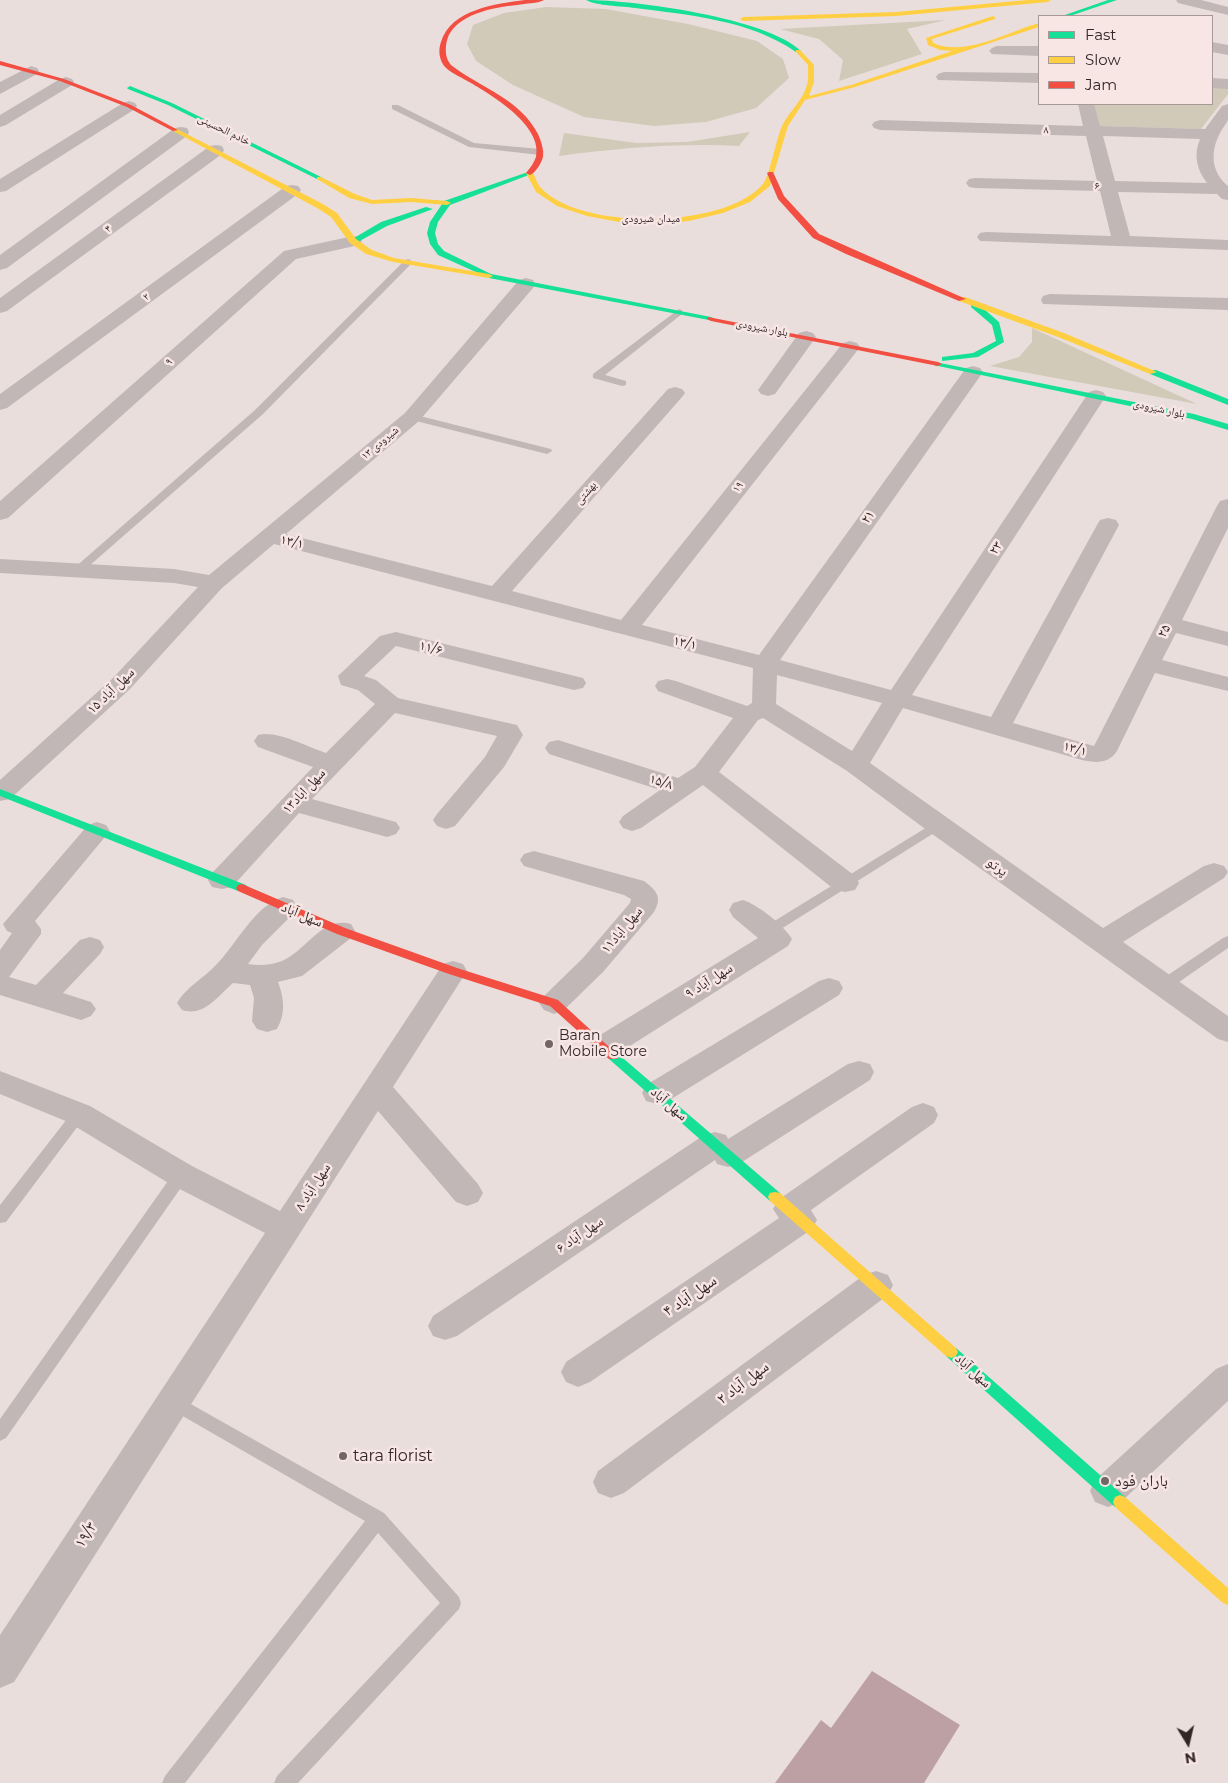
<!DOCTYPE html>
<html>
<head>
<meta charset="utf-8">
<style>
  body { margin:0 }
  #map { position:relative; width:1228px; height:1783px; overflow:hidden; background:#eadedd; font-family:Montserrat,sans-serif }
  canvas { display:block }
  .legend { position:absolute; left:1038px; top:15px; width:175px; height:90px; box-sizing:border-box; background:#f7e6e4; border:1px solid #a89998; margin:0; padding:6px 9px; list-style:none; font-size:15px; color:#322627 }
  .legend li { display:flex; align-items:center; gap:10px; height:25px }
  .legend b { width:25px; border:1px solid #a89998 }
  .north { position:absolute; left:1163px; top:1718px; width:50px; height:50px; -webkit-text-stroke:4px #f7e6e4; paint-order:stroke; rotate:171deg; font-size:14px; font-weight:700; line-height:20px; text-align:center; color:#322627 }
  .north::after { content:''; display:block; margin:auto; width:18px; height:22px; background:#322627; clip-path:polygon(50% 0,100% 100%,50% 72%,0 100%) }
</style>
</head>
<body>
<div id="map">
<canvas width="1228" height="1783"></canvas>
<ul class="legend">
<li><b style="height:6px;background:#16e098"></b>Fast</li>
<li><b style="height:6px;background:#ffcf43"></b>Slow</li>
<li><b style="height:6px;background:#f24e42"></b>Jam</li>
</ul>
<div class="north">N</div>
</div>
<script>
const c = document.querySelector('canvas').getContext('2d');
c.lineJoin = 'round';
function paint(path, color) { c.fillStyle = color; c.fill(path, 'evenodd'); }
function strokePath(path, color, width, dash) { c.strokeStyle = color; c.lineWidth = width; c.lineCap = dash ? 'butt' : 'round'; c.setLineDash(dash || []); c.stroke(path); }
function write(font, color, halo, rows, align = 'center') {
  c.font = font + ' Montserrat,"Noto Naskh Arabic",sans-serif'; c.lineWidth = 5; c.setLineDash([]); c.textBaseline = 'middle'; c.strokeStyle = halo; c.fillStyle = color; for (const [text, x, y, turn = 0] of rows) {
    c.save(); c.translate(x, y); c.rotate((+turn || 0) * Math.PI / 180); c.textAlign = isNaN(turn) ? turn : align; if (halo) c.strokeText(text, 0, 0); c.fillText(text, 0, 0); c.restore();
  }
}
const green = new Path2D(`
  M546,7L606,9L688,24L757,41L783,59L789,78L756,108L706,122L654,126L584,117L513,85L476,61L467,44L473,25L504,13Z
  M946,20L907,29L922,54L839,81L843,60L819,39L780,29Z
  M1212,86H1228V94L1201,129L1096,126L1091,104H1212Z
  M750,132L739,146C678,143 620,148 559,156L564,133L636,143L687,142Z
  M1032,328L1197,404L990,366L1019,357L1032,342Z`);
const building = new Path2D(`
  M872,1671L960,1725L924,1783H775L821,1720L831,1728Z`);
const lane = new Path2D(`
  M392,105H398L474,143L540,149L544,152L540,155L469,147L392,109Z
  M408,259L411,260V264L263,414L81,573H73L71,571L73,569L255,410L405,260Z
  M679,309L682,310V314L605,375L626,381V385L622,386L593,378V374Z
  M412,414L551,449L552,451L547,454L408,419L407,417Z
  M937,821L942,822L944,825L942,828L773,934H763L761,931L763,928Z
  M1228,936V948L1169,989L1164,990L1159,989L1157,985L1159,981L1223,938Z
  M79,1108L84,1110L87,1114L6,1222L0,1223V1205L74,1110Z
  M181,1169L187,1171L189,1175L187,1179L6,1438L0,1441V1419L175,1171Z
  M173,1394L384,1513L459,1597L461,1603L459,1609L298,1783H274L277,1776L440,1603L378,1533L185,1783H162L165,1776L365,1521L167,1407L164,1402L167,1397Z`);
const street = new Path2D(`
  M1176,0H1201L1228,7V15L1178,3Z
  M1212,42L1228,45V55L1212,52Z
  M997,46H1039V56L992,54L989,51L992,48Z
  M31,66L37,68L39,71L37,74L0,94V82Z
  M944,72L1039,73V83L938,80L936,77L938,74Z
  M66,77L72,79L74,82L72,85L6,125L0,127V115L60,79Z
  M1212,78L1228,79V89L1212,88Z
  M129,101L135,103L137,106L135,109L6,191L0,192V179L123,103Z
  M1078,104H1094L1100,126L1205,129L1222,106L1228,104C1228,109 1228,116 1228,120C1226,124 1222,129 1220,133C1210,152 1211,172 1228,186V200L1222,199L1217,194L1118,192L1130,236L1228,240V250L980,241L977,237L980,233L986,232L1111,236L1100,191L975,188L969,187L966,183L969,179L975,178L1097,181L1086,136L880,130L874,128L872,125L874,122L880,120L1083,126ZM1103,136L1200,139C1193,155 1197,170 1207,183L1115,181Z
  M181,127L187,128L189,132L187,136L7,268L0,270V255L175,128Z
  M216,145L222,146L224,150L222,154L7,311L0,313V298L210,146Z
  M292,185L298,186L301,190L298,194L7,408L0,410V394L286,186Z
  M353,236L359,237L362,241L359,245L296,259L8,518L0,520V501L284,251Z
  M526,278L533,280L535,284L533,288L419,421L286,534L492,586L668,389L675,387L682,389L685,393L682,397L512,591L621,620L843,343L850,341L857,343L860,347L857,351L642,625L759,655L966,368L973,366L980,368L983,372L780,660L891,690L1089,392L1096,390L1103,392L1106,396L912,695L991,717L1097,525L1100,520L1108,518L1116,520L1119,525L1013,723L1094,746L1217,506L1220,501L1228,499V528L1182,620L1228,632V646L1176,633L1162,660L1228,677V691L1155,673L1117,751C1109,764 1095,763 1082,760L903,708L870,763L1103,928L1204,866L1214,863L1224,866L1228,872L1224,878L1123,942L1228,1016V1042L1218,1039L928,831L847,771L763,718L758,720L719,772L855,876L859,883L855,890L845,892L835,890L703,785L641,828L632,831L623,828L619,822L623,816L660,790L549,754L545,748L549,742L558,740L678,778L695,767L733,718L658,691L655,686L658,681L667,679L676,681L747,706L752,703L753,668L274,544L222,588L130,689L10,799L0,801V780L112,679L198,587L174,583L0,573V559L174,569L209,575L405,413L519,280ZM777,675L882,703L852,751L776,704Z
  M1050,294L1228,298V310L1043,304L1041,300L1043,296Z
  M806,331L813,333L816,337L775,394L768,396L761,394L758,390L761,386L799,333Z
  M396,632L583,678L586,683L583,688L574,690L396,646L364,676L376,680L398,698L517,725L523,735L504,767L455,826L446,829L437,826L433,820L437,814L485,757L497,736L395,713L312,799L396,822L400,828L396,834L387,837L299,813L232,887L222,889L212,887L208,880L212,873L313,767L258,747L254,741L258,735C277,730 307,747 326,753L375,704L358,690L341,685L338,676L380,636Z
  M97,822L106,825L110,831L35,921L41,929V934L9,977L36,985L80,940L90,937L100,940L104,947L100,954L63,993L91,1002L96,1009L91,1016L81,1020L0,995V950L12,933L7,931L3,924L88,825Z
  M534,851L644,881C656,890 663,897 654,912L603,972L564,1010L554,1014L544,1010L539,1003L544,996L583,958L630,903L631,899L624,895L524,866L520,860L524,854Z
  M283,897L293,900L297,907L293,914L262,945L248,964C259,966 272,965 282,961C306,951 322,916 351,924L355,931L351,938L302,976L278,982C284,998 286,1013 277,1029L267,1032L257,1029L252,1021L254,998L250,985L233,983C217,997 204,1017 182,1010L177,1003C186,987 204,978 216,965C236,945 254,906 283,897Z
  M743,900C758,905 784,925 792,939L788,946L614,1056L603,1059L592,1056L588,1048L592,1040L758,938L733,917L729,910L733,903Z
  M453,961L463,964L467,971L393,1087L478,1184L483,1193L478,1202L467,1206L456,1202L378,1111L14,1682L0,1688V1635L265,1233L170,1184L68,1122L0,1094V1071L90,1106L192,1166L280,1211L443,964Z
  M829,978L839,981L843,988L839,995L668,1101L657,1104L646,1101L642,1093L646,1085L819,981Z
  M859,1061L870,1064L874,1072L870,1080L739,1164L728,1167L717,1164L715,1160L457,1336L445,1340L433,1336L428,1326L433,1316L704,1135L715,1132L726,1135L728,1139L848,1064Z
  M923,1103L934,1107L938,1115L934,1123L811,1210L817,1220L812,1229L590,1382L578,1387L566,1382L561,1372L566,1362L779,1218L773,1209L778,1200L912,1107Z
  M876,1271L888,1275L893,1285L888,1295L624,1493L611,1498L598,1493L593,1482L598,1471L864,1275Z
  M1228,1364V1401L1121,1502L1108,1507L1095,1502L1090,1491L1095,1480L1216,1369Z`);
const fast = new Path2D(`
  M586,0C635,0 767,18 801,51L796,52C750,20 689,15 635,8C622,6 596,6 586,0Z
  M1108,0H1117L1070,16H1062Z
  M130,86L172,103L323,178L317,179L168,105L128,89L127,88Z
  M528,172L534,173L450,205L438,222L435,233L438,244L444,251L491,274L711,317L715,319L714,321L489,278L438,255L430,244L427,233L430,222L444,201Z
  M426,207L433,209L387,226L356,243L349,241L381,222Z
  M971,303H977L999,322L1004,342L978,357L942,361V357L973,353L996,341L992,325L971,307Z
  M935,362L1194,414L1228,424V430L1192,419L938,366H935Z
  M1150,370H1156L1228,399V405L1150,374Z
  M0,789L246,885L248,888L246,891H238L0,796Z
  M613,1051L617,1053L780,1193L782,1197L780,1201L775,1202L770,1201L609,1059L607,1056L609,1053Z
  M951,1346L956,1348L1125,1497L1127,1502L1125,1507L1120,1509L1115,1507L946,1356L944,1352L946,1348Z`);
const slow = new Path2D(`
  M1028,0H1051L1048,2L896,16L743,21L740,19L743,17L896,12Z
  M993,16L996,18L995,19L932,39L933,43C966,57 1007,32 1039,23V27L855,87L805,100L788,126L770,186L750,202L723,213L689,221L654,224L619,222L587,216L557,206L536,192L526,173L532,172C536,177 537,184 541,188C581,231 725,229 763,184C770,175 776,139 782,126C788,113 801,102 806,88C809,81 808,73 808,65L796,52V50H800L814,65V82L809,96L851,85L952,51L940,50L928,45L926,38Z
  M175,128L323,204L337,213L356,239L372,250L394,258L489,274L493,276L489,278L393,262L366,254L350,243L331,217L317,208L173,131V129Z
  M317,177H321L355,194L372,200L411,198L447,201L451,203L447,205L411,202L372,204L349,198L317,179Z
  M959,297H965L1064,333L1157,372L1150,374L1058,337L959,301Z
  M775,1192L780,1193L956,1348L958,1352L956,1356L951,1358L946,1356L770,1201L768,1197L770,1193Z
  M1120,1495L1125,1497L1228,1588V1605L1223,1603L1115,1507L1113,1502L1115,1497Z`);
const jam = new Path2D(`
  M525,0H544C537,4 526,3 517,5C495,7 455,14 447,40C445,49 445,58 451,65C481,88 520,99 538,134C541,141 544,149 543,157C541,164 536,172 530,175L526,173C530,168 534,163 536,157C543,126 493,96 471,83C463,78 452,74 445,67C439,60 438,50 441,42C451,9 496,4 525,0Z
  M0,61L64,79L131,105L178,130L173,131L127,107L60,81L0,65Z
  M769,172H773L784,196L819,234L966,299L959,301L846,254L813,238L778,199L767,173Z
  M708,317L938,362L942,364L938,366L711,321L707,319Z
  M242,884L345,928L457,968L558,1000L619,1056L617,1059H609L550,1006L449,974L337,934L238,891L236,888L238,885Z`);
const markers = [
  [549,1044,5,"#726667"],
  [343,1456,5,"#726667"],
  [1105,1481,5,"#726667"]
];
const farStreetnames = [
  ["خادم الحسینی",224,130,26],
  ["۸",1046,130,2],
  ["۶",1097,186,2],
  ["میدان شیرودی",651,219],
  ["۴",108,229,-36],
  ["۲",146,297,-36],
  ["بلوار شیرودی",762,328,11],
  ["۹",169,362,-42],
  ["بلوار شیرودی",1159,409,12],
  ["شیرودی ۱۳",380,443,-40],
  ["۱۹",738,487,-52],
  ["بهشتی",586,493,-49]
];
const streetNames = [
  ["۲۱",868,517,-54],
  ["۱۳/۱",292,542,14],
  ["۲۳",996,548,-57],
  ["۲۵",1164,631,-62],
  ["۱۳/۱",685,643,14],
  ["۱۱/۶",431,648,14],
  ["سهل آباد ۱۵",111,691,-44],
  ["۱۳/۱",1075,749,16],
  ["۱۵/۸",661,782,18],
  ["سهل اباد۱۳",304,791,-47],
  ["پرتو",997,867,35],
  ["سهل آباد",302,915,23],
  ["سهل اباد۱۱",622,930,-50],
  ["سهل آباد ۹",709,981,-32],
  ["سهل آباد",669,1104,41],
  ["سهل آباد ۸",313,1187,-57],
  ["سهل آباد ۶",580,1235,-34],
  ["سهل آباد",973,1371,42]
];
const poiNames = [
  ["Baran",559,1036],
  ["Mobile Store",559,1052]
];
const nearStreetnames = [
  ["سهل آباد ۴",690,1296,-34],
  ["سهل آباد ۲",743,1383,-37],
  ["۱۹/۳",86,1535,-57]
];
const nearPoinames = [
  ["tara florist",353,1456],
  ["باران فود",1115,1481]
];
paint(green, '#d1cab8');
paint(building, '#bca0a4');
paint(lane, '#c2b7b7');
paint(street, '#c2b7b7');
paint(fast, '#16e098');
paint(slow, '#ffcf43');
paint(jam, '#f24e42');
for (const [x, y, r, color] of markers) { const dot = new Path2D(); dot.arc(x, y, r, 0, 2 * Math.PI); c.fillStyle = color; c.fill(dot); strokePath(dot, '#f7e6e4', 2); }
write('11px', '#322627', '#f7e6e4', farStreetnames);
write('14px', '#322627', '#f7e6e4', streetNames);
write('14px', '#322627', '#f7e6e4', poiNames, 'left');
write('16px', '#322627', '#f7e6e4', nearStreetnames);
write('16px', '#322627', '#f7e6e4', nearPoinames, 'left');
</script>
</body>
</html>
